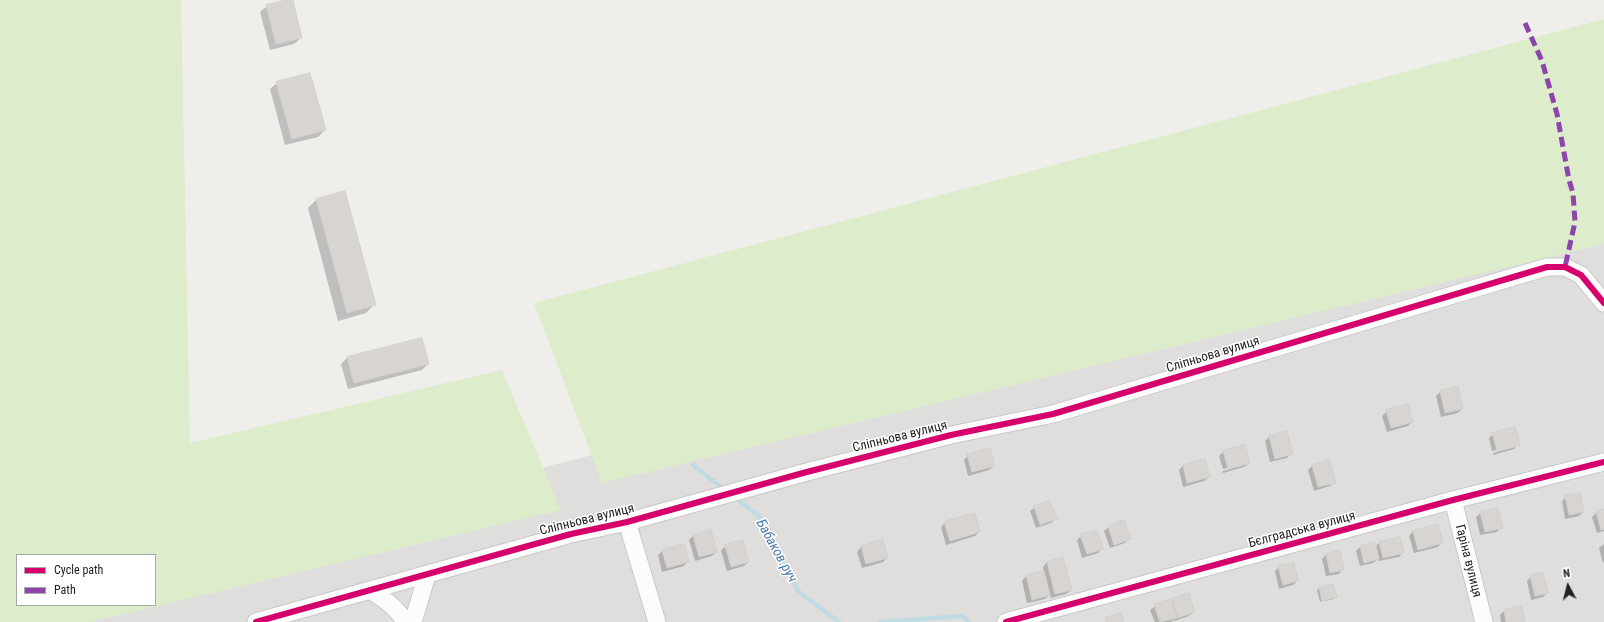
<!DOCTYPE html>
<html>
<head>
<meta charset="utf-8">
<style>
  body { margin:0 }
  #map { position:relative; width:1604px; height:622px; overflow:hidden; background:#f0eeeb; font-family:"Roboto Condensed",sans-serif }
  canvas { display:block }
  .legend { position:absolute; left:16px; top:554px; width:140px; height:52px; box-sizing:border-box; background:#fff; border:1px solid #a7a7a7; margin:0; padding:5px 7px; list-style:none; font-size:12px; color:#222 }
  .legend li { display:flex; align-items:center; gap:8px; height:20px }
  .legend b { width:20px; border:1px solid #a7a7a7 }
  .north { position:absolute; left:1548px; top:566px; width:40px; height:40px; -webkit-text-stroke:3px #fff; paint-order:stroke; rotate:353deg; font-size:11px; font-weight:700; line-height:16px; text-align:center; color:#222 }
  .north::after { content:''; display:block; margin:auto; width:14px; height:18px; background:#222; clip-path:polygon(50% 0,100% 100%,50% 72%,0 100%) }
</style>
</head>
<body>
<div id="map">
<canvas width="1604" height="622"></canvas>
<ul class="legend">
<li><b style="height:5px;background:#d6006c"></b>Cycle path</li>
<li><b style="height:5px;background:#8e44ad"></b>Path</li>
</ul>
<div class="north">N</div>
</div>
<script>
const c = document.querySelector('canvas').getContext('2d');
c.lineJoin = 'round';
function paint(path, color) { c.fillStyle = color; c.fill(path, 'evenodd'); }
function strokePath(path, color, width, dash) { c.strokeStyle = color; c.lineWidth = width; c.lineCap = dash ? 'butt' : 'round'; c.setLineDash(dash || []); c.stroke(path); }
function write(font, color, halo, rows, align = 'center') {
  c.font = font + ' "Roboto Condensed",sans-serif'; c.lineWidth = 3; c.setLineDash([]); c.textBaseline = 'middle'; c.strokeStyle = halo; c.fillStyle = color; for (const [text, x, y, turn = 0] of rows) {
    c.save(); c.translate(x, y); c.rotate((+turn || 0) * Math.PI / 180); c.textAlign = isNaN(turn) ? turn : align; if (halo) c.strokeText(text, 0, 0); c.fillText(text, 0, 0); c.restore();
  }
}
const residential = new Path2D(`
  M1604,191V622H0L17,605H155V569Z`);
const grass = new Path2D(`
  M0,0H181L190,443L502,370L561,510L90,622H0ZM17,555H155V605H17Z
  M1604,19V244L602,483L534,303Z`);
const shadow = new Path2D(`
  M292,0L301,38L294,44L270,50L260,12L267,6Z
  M277,83L325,130L318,137L285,145L270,89Z
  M316,200L374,305L366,313L338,321L308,208Z
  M348,357L428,364L422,370L348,389L341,364Z
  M1457,388L1462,409L1458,413L1441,417L1436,396L1440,392Z
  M1387,411L1412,422L1408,426L1387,432L1382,416Z
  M1286,433L1291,453L1287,458L1270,462L1265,441L1269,437Z
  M1493,434L1518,444L1514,449L1493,455V453L1515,447V445L1492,451L1489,438Z
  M1244,446L1249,463L1244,467L1223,473V471L1245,465V463L1223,469L1219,456L1223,452Z
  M968,455L994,466L989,470L968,476L964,460Z
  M1204,461L1209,477L1204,481L1183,487L1179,470L1183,466Z
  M1312,466L1335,482L1330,486L1314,491L1308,470Z
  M1566,497L1583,512L1579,516L1565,519L1562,501Z
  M1035,507L1056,519L1051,523L1036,528L1030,511Z
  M1604,510V531L1597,533L1592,517L1596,513Z
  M1481,513L1501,527L1497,532L1480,535L1476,517Z
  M945,523L979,532L975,536L946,545L941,527Z
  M1109,527L1129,539L1125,543L1110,548L1104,531Z
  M1413,531L1442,542L1438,547L1414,553L1409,536Z
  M693,536L716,552L712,556L695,561L689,540Z
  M1081,536L1102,548L1098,553L1082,558L1077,540Z
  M1379,543L1403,552L1399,557L1378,561V559L1373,563L1360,566L1356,551L1360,547H1375Z
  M1604,544V562L1603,563L1599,548Z
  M726,546L748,562L744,566L727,571L721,550Z
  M861,547L887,558L883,562L862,568L857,552Z
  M662,551L688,561L684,566L662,572L658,555Z
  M1326,555L1343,569L1339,574L1326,576L1322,559Z
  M1047,562L1071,590L1066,594L1051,598L1050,594L1045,599L1027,603L1022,581L1026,576L1044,572L1043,567Z
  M1279,567L1297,581L1293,585L1279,589L1275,571Z
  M1531,576L1547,593L1543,597L1531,600L1527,581Z
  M1332,585L1335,597L1334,599L1320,602L1317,590L1319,588Z
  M1173,600L1194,612L1189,616L1174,621V620L1171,622H1155L1150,610L1155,606L1171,602Z
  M1521,608L1524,622H1501L1500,615L1504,611Z`);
const stream = new Path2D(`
  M693,465L725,490
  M734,497L758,515L798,591L839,622
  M880,622L963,616L969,622`);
const building = new Path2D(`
  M286,0H293L302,38L276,44L266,5Z
  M310,73L326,130L292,139L276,82Z
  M345,191L376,305L347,313L316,199Z
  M422,338L429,364L354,383L347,357Z
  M1458,386L1463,409L1445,413L1440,391Z
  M1408,404L1413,422L1391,428L1386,410Z
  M1515,427L1520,445L1497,451L1492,433Z
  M1287,431L1293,454L1275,459L1269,436Z
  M1245,445L1250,463L1228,469L1223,451Z
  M990,448L995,466L972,472L967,455Z
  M1205,459L1210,477L1187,483L1183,465Z
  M1330,460L1336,483L1318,487L1312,465Z
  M1580,493L1584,512L1569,515L1565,496Z
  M1050,501L1057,519L1040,525L1034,506Z
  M1498,508L1503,528L1485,532L1480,512Z
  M1604,509V529L1601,530L1596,512Z
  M975,513L980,532L950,541L944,522Z
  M1124,520L1131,539L1114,545L1108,526Z
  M1438,524L1443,543L1418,550L1413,531Z
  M711,530L717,552L699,557L693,535Z
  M1097,530L1103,549L1087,554L1080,535Z
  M1400,537L1404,553L1383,558L1379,542Z
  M743,540L749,562L731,567L725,545Z
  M883,540L888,558L866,564L861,546Z
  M1375,542L1379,559L1364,563L1360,546Z
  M684,544L689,562L667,568L662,550Z
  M1340,551L1344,570L1330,573L1326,554Z
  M1063,557L1072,590L1055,594L1047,562Z
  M1294,563L1298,581L1283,585L1278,566Z
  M1044,571L1050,595L1032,600L1026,575Z
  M1543,573L1548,593L1535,596L1530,575Z
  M1333,584L1337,597L1322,601L1319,587Z
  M1189,593L1195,612L1178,618L1172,599Z
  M1171,599L1177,618L1160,622L1154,605Z
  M1522,606L1525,622H1506L1504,610Z
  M1121,613L1124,622H1106L1105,618Z`);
const street = new Path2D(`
  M1453,500L1484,622
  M627,522L657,622
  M370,590C386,600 395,607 406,622
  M256,622L571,534L627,522L803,473L951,435L1053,414L1547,267H1565L1581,275L1604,303
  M413,622L427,575
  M1006,622L1453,500L1604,462`);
const quiet = new Path2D(`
  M1525,23L1542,61L1557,114L1569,180L1573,193L1575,222L1565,267`);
const cycleway = new Path2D(`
  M256,622L571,534L627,522L803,473L951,435L1053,414L1547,267H1565L1581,275L1604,303
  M1006,622L1453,500L1604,462`);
const streetNames = [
  ["Сліпньова вулиця",1213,355,-17],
  ["Сліпньова вулиця",900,437,-14],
  ["Сліпньова вулиця",587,520,-14],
  ["Бєлградська вулиця",1302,530,-15],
  ["Гаріна вулиця",1468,561,76]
];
const waterNames = [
  ["Бабаков.руч",776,551,61]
];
paint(residential, '#dfdedc');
paint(grass, '#ddeccb');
paint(shadow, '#0003');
strokePath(stream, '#bfdbe3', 4.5);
paint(building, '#d7d4d2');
strokePath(building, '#d3d0cc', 1);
strokePath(street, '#c9c8c7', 19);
strokePath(street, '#fdfcfc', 17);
strokePath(quiet, '#8e44ad', 5, [10, 5]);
strokePath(cycleway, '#d6006c', 6);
write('13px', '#222', '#fff', streetNames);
write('italic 14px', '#4a7aab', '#fff', waterNames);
</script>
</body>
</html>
